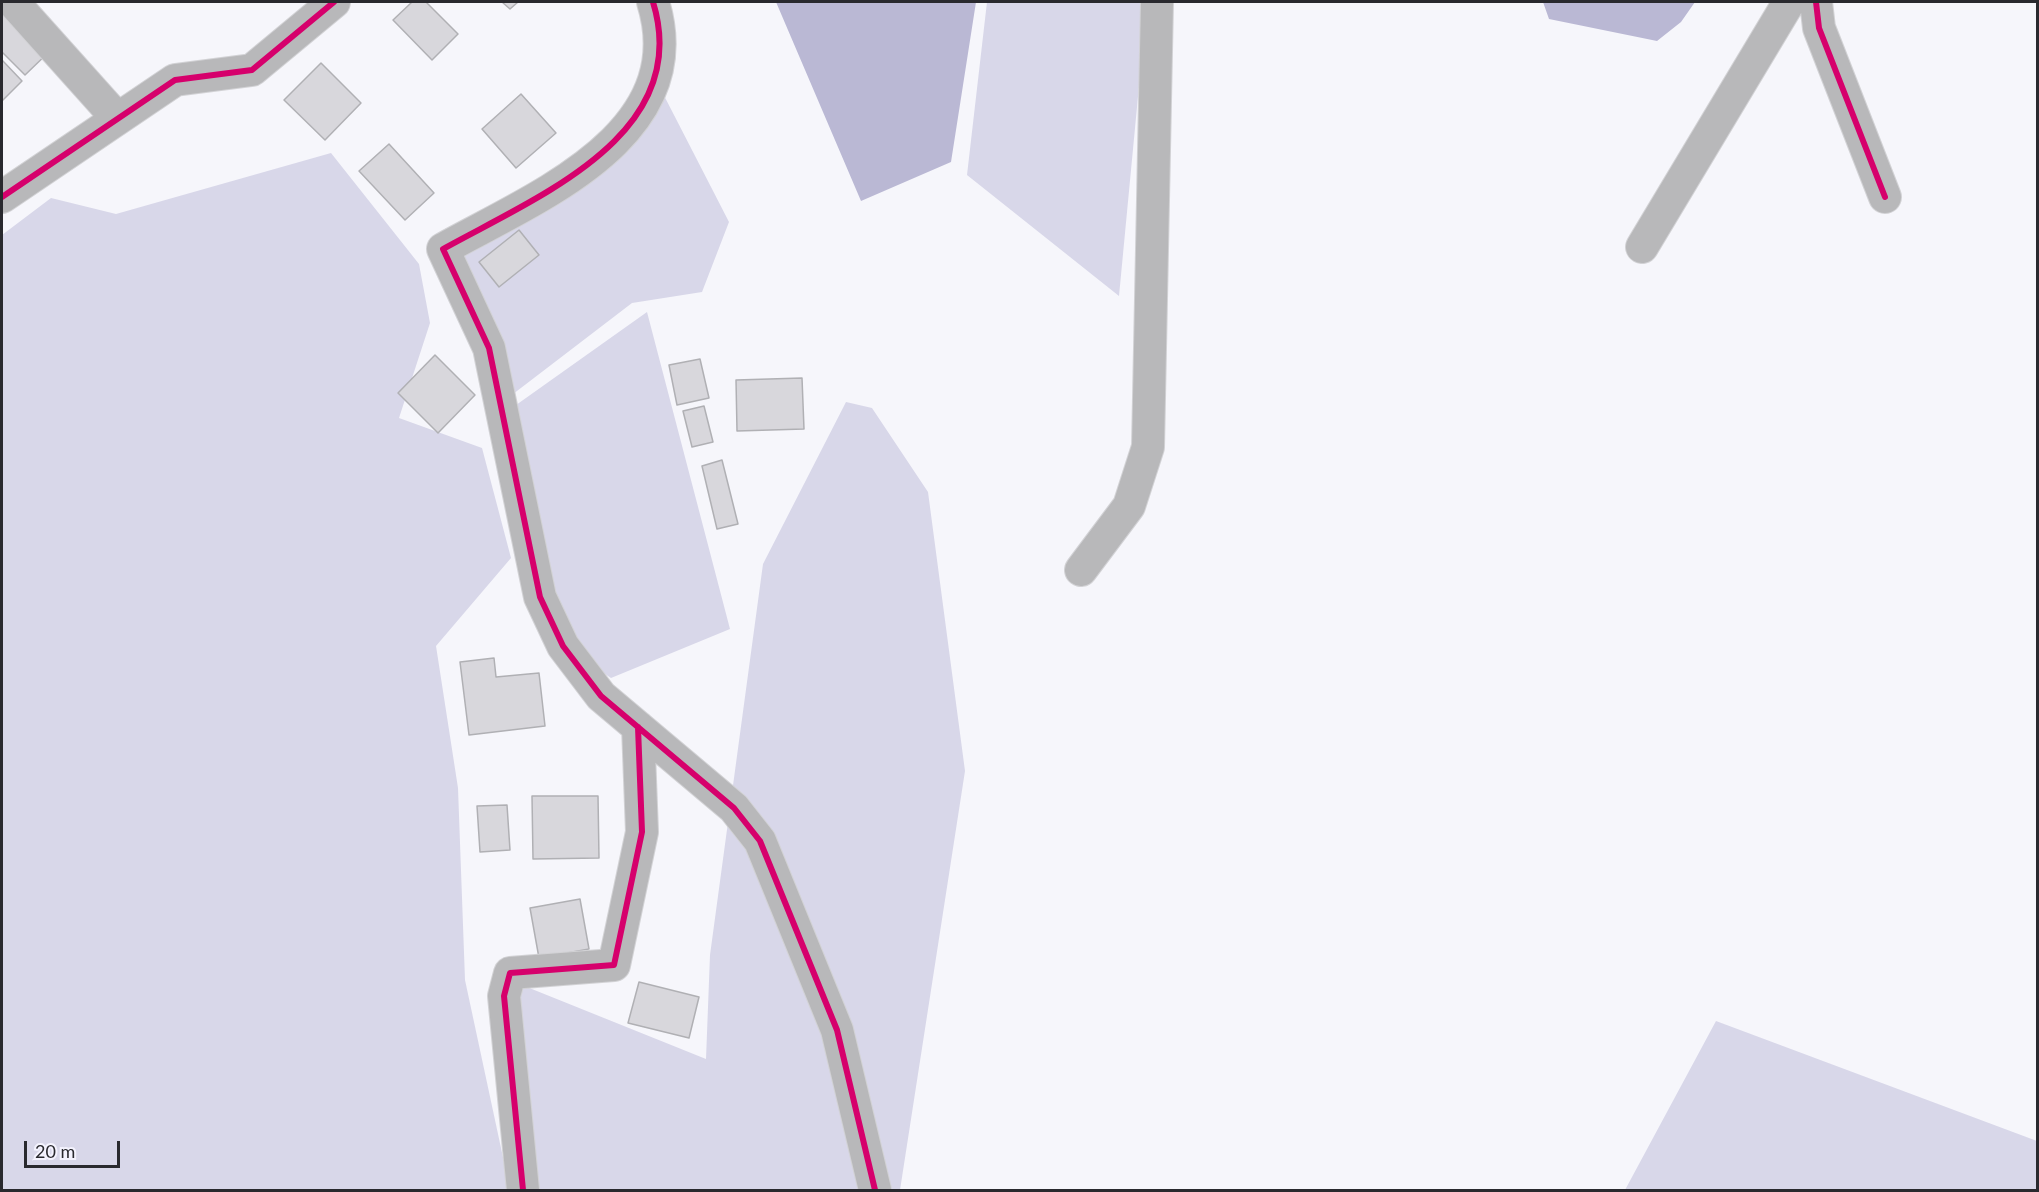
<!DOCTYPE html>
<html>
<head>
<meta charset="utf-8">
<style>
  body { margin:0 }
  #map { position:relative; width:2039px; height:1192px; overflow:hidden; background:#f6f6fb; font-family:Lato,sans-serif }
  canvas { display:block }
  .frame { position:absolute; inset:0; border:3px solid #29292e; pointer-events:none }
  .scale { position:absolute; left:24px; top:1141px; width:96px; height:27px; box-sizing:border-box; border:3px solid #29292e; border-top:0; padding-left:8px; font-size:18px; line-height:21px; white-space:nowrap; color:#29292e; -webkit-text-stroke:4px #f4f3fe; paint-order:stroke }
</style>
</head>
<body>
<div id="map">
<canvas width="2039" height="1192"></canvas>
<div class="frame"></div>
<div class="scale">20 m</div>
</div>
<script>
const c = document.querySelector('canvas').getContext('2d');
c.lineJoin = 'round';
function paint(path, color) { c.fillStyle = color; c.fill(path, 'evenodd'); }
function strokePath(path, color, width, dash) { c.strokeStyle = color; c.lineWidth = width; c.lineCap = dash ? 'butt' : 'round'; c.setLineDash(dash || []); c.stroke(path); }
const green = new Path2D(`
  M987,2H1147L1119,296L967,175Z
  M656,80L729,222L702,292L632,303L500,404L453,244L608,164Z
  M331,153L419,264L430,323L399,418L482,448L511,558L436,646L458,788L465,980L510,1190H2V235L51,198L116,214Z
  M647,312L730,629L611,678L563,646L502,415Z
  M846,402L872,408L928,492L965,771L900,1190H523L507,979L706,1059L710,955L763,564Z
  M1716,1021L2037,1141V1190H1625Z`);
const water = new Path2D(`
  M776,2H976L951,162L861,201Z
  M1543,2H1695L1681,22L1657,41L1549,19Z`);
const building = new Path2D(`
  M2,2L53,48L25,75L2,52Z
  M412,2H426L458,34L432,60L393,20Z
  M502,2H518L510,9Z
  M2,60L22,81L2,101Z
  M321,63L361,103L325,140L284,100Z
  M521,94L556,133L516,168L482,129Z
  M389,144L434,193L405,220L359,171Z
  M519,230L539,255L499,287L479,262Z
  M435,355L475,395L438,433L398,393Z
  M700,359L709,398L677,405L669,365Z
  M802,378L804,429L737,431L736,380Z
  M704,406L713,442L692,447L683,411Z
  M722,460L738,524L717,529L702,466Z
  M494,658L496,677L539,673L545,726L469,735L460,662Z
  M532,796H598L599,858L533,859Z
  M507,805L510,850L480,852L477,806Z
  M580,899L589,949L539,958L530,908Z
  M639,982L699,997L689,1038L628,1023Z`);
const minor = new Path2D(`
  M13,2L117,118
  M653,2C694,135 536,197 443,249L489,348L540,597L563,646L601,696L734,808L760,841L837,1030L875,1190
  M1816,2L1819,28L1885,197
  M2,197L175,80L252,70L334,2
  M1642,247L1789,2
  M1081,570L1129,506L1148,447L1157,2
  M523,1190L504,996L510,973L614,965L642,832L638,727`);
const cycleway = new Path2D(`
  M653,2C694,135 536,197 443,249L489,348L540,597L563,646L601,696L734,808L760,841L837,1030L875,1190
  M1816,2L1819,28L1885,197
  M2,197L175,80L252,70L334,2
  M523,1190L504,996L510,973L614,965L642,832L638,727`);
paint(green, '#d8d7e9');
paint(water, '#bab8d4');
paint(building, '#d8d7dc');
strokePath(building, '#b0b0b4', 1.5);
strokePath(minor, '#d2d2d5', 34);
strokePath(minor, '#b8b8ba', 32);
strokePath(cycleway, '#d6006c', 6);
</script>
</body>
</html>
